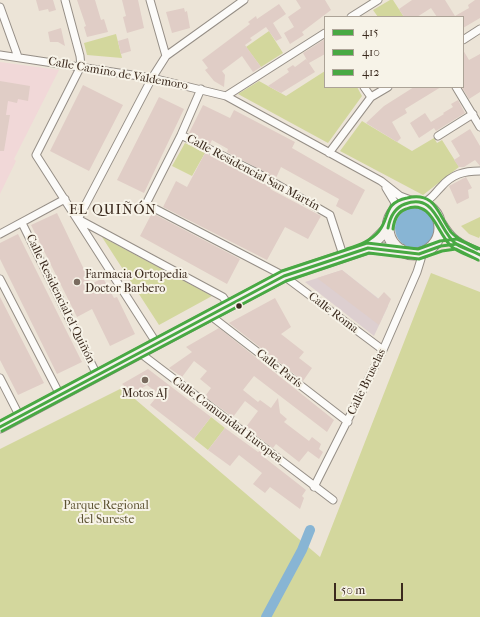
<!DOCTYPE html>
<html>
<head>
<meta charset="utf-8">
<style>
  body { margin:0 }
  #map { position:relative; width:480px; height:617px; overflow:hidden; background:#ece4d7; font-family:"IM FELL French Canon",serif }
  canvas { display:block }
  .legend { position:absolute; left:324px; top:16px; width:140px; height:72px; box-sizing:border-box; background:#f7f3e8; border:1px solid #aca397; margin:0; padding:5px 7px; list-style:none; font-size:12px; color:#3b2a1e }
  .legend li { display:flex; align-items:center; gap:8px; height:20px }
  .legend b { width:20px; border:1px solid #aca397 }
  .scale { position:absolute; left:334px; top:583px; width:69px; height:18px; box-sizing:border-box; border:2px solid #3b2a1e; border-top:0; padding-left:5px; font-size:12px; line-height:14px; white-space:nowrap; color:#3b2a1e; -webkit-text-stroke:3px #f7f3e8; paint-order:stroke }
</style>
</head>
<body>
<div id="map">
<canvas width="480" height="617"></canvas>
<ul class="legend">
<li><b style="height:5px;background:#48a943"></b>415</li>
<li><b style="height:5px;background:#48a943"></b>410</li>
<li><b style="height:5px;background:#48a943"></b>412</li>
</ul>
<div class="scale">50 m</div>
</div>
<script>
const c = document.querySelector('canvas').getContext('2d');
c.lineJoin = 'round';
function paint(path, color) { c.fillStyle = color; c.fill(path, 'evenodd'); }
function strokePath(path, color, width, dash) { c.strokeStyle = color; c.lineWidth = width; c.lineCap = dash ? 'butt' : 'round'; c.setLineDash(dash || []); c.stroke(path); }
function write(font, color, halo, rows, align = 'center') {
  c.font = font + ' "IM FELL French Canon",serif'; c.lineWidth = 4; c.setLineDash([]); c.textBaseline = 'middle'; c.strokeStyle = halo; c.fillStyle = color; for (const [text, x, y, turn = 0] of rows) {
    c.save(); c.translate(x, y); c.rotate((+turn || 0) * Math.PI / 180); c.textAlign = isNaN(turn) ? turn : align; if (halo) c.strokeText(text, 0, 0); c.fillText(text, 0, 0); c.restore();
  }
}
const built = new Path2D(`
  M0,62L59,70L14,159L16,161L0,194Z`);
const industrial = new Path2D(`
  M342,270L388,306L374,336L305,282Z`);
const green = new Path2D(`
  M390,0H393L404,17H378L373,10Z
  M269,31L283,53L261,67L246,47Z
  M116,34L122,58L87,55L84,43Z
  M325,71V87H357L362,96L328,143L238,94L259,81L286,96Z
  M362,121L412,151L434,138L437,143L442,140L459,167L423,195L340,151Z
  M185,143L205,153L192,176L172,166Z
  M480,217V236L479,238L469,234L461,226Z
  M102,237L212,296L159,325Z
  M431,273L480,292V617H0V449L122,388L320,557Z
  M211,417L225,428L208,450L194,439Z`);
const water = new Path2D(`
  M395 228a20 20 0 1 1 40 0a20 20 0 1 1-40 0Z`);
const canal = new Path2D(`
  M266,617L302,550L310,530`);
const building = new Path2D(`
  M36,0H53L56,10L49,12L48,9L39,11Z
  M77,0H95L101,20L104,19L108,32L87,37L84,27L86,26Z
  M122,0H138L144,28L127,33L123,17L126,16Z
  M296,0H325L331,10L302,32L304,35L290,44L284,33L294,27L288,17L301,8Z
  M412,0H445L455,16L469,8L468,5L475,0H480V18L463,28V17H437L431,8L417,17H404L399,9Z
  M279,4L286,14L273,23L282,38L276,41L266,27L250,38L252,40L245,45L261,67L253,72L242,56L222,71L225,75L224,87L214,81L205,70L208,68L202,60L250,24L248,22L256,16L257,19Z
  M184,8L185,12L187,11L190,28L172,33L166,12Z
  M61,28L65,46L58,42H50L48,32Z
  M128,38L131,51L121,54L118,41Z
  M325,39V54L309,63L315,72L281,93L268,86L289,72L287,69L293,65L295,67L306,59L308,62L303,53Z
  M463,50L469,60L480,54V92L469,99L463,89Z
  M0,81L30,86L28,101L18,99L17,103L8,101L6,115H10L4,151H0Z
  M83,85L123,105L89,171L50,151Z
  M414,87H441L405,109L407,113L392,122L401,138L397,142L366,123L384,106Z
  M159,97L184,109L144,193L117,180Z
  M458,100L465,113L436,131L434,128L419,138L410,123L425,113L431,122L444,114L443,113L453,107L451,104Z
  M203,105L230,118L234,110L295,142L292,148L365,190L352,215L336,206L339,199L281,167L276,178L227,152L228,149L212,140L210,144L189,133Z
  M470,129L480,146V166L475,160L464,167H459L454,160L460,156L451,141Z
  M205,153L255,177L271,187L270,189L321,216L308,239L285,227L267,260L163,207L176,181L187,187Z
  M466,177L472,188L468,190L469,198L457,204L449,186Z
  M57,213L91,284L103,278L114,298L117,297L135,334L110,346L92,309L77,317L31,225Z
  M152,213L240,259L227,284L140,236Z
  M18,234L82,362L57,374L0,259V243Z
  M342,270L378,299L384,292L391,299L379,325L317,278Z
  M0,297L44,383L18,395L0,360Z
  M275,298L291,327L281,334L304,352L299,358L312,368L303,381L229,323Z
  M219,328L334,420L327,432L254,376L243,390L258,402L260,400L271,408L278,398L280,413L287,419L284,422L309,441L312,437L321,444L319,449L323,452L319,459L308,451L299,462L276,444L273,448L266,443L246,427L258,411L245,401L233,417L208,399L206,395L211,388L200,379L207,371L194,361L182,377L169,368L192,352L186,347Z
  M148,369L211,417L194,439L150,405L159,394L147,385L134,393L122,384Z
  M225,428L258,452L260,451L267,456L265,458L306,490L302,496L304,498L300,509L270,487L265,493L253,484L262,473L239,455L230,466L208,450Z`);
const minor = new Path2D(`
  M65,0L80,56L81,66L36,155L157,344
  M150,0L166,56
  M0,7L18,57
  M351,17L378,0
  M463,40L480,29
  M0,55L152,78L226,96L381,181L400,196L413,201
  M364,87L371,97
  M456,87L480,127
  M201,89L181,135L146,204L284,276L383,350
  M226,96L325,33
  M181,135L257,173L330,215L343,255
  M438,136L473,114
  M329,153L371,97L388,87
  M386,188L395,203L392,213
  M423,203C432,199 434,194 441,187C452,174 464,171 480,171
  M22,223L97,375
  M0,234L65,199
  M0,279L60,395
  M229,306L223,297L78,219L152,78L166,56L244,0
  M211,316L348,422
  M140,353L333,500
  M0,378L20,417
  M314,487L383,350L417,272L421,259L419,254`);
const secondary = new Path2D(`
  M388 228a26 26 0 1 1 52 0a26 26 0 1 1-52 0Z
  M440,223C452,243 459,245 480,255
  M368,248L388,228
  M0,427L284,276L368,248L401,250`);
const bus1 = new Path2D(`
  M388,228C390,217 394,208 405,204C436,192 438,230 456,244C462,248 470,250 476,253
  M0,427L284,276L368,248L419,254L441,246L457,244L480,255`);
const bus2 = new Path2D(`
  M393,229C394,220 397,212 406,209C431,198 437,233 451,246C457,252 466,254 474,258
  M2,431L286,281L369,253L419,259L442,251L456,249L478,260`);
const bus3 = new Path2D(`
  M347,249C359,245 371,241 379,231C390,218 383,203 407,198C436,191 438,215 451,232C458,240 468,244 477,249
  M0,421L282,271L367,243L418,249L440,241L457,239L480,249`);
const markers = [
  [77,282,4,"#796b5f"],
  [239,306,3.5,"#3b2a1e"],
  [145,380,4,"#796b5f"]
];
const streetNames = [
  ["Calle Camino de Valdemoro",118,74,10],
  ["Calle Residencial San Martín",253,173,28],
  ["Calle Residencial el Quiñón",60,299,64],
  ["Calle Roma",333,313,37],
  ["Calle París",279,369,38],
  ["Calle Bruselas",367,382,-64],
  ["Calle Comunidad Europea",227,420,37]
];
const poiNames = [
  ["Farmacia Ortopedia",85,275],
  ["Doctor Barbero",85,289],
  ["Motos AJ",145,394,"center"]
];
const parkNames = [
  ["Parque Regional",106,506],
  ["del Sureste",106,520]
];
const quarterNames = [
  ["EL QUIÑÓN",113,211]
];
paint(built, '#f1d8d8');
paint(industrial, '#ddcfd0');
paint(green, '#d3d79d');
paint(water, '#88b5d4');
strokePath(canal, '#88b5d4', 10);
paint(building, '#e0cdc6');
strokePath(minor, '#958e86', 9);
strokePath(secondary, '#958e86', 13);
strokePath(minor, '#fcfbf9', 7);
strokePath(secondary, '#f6f2ee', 11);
strokePath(bus1, '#48a943', 3);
strokePath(bus2, '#48a943', 3);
strokePath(bus3, '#48a943', 3);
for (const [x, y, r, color] of markers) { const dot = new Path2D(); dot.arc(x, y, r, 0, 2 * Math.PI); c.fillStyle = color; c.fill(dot); strokePath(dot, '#f7f3e8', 1.5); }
write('12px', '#3b2a1e', '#f7f3e8', streetNames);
write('12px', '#3b2a1e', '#f7f3e8', poiNames, 'left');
write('12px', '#5c5232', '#f7f3e8', parkNames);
c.letterSpacing = '1px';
write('14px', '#3b2a1e', '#f7f3e8', quarterNames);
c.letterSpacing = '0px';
</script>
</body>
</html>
